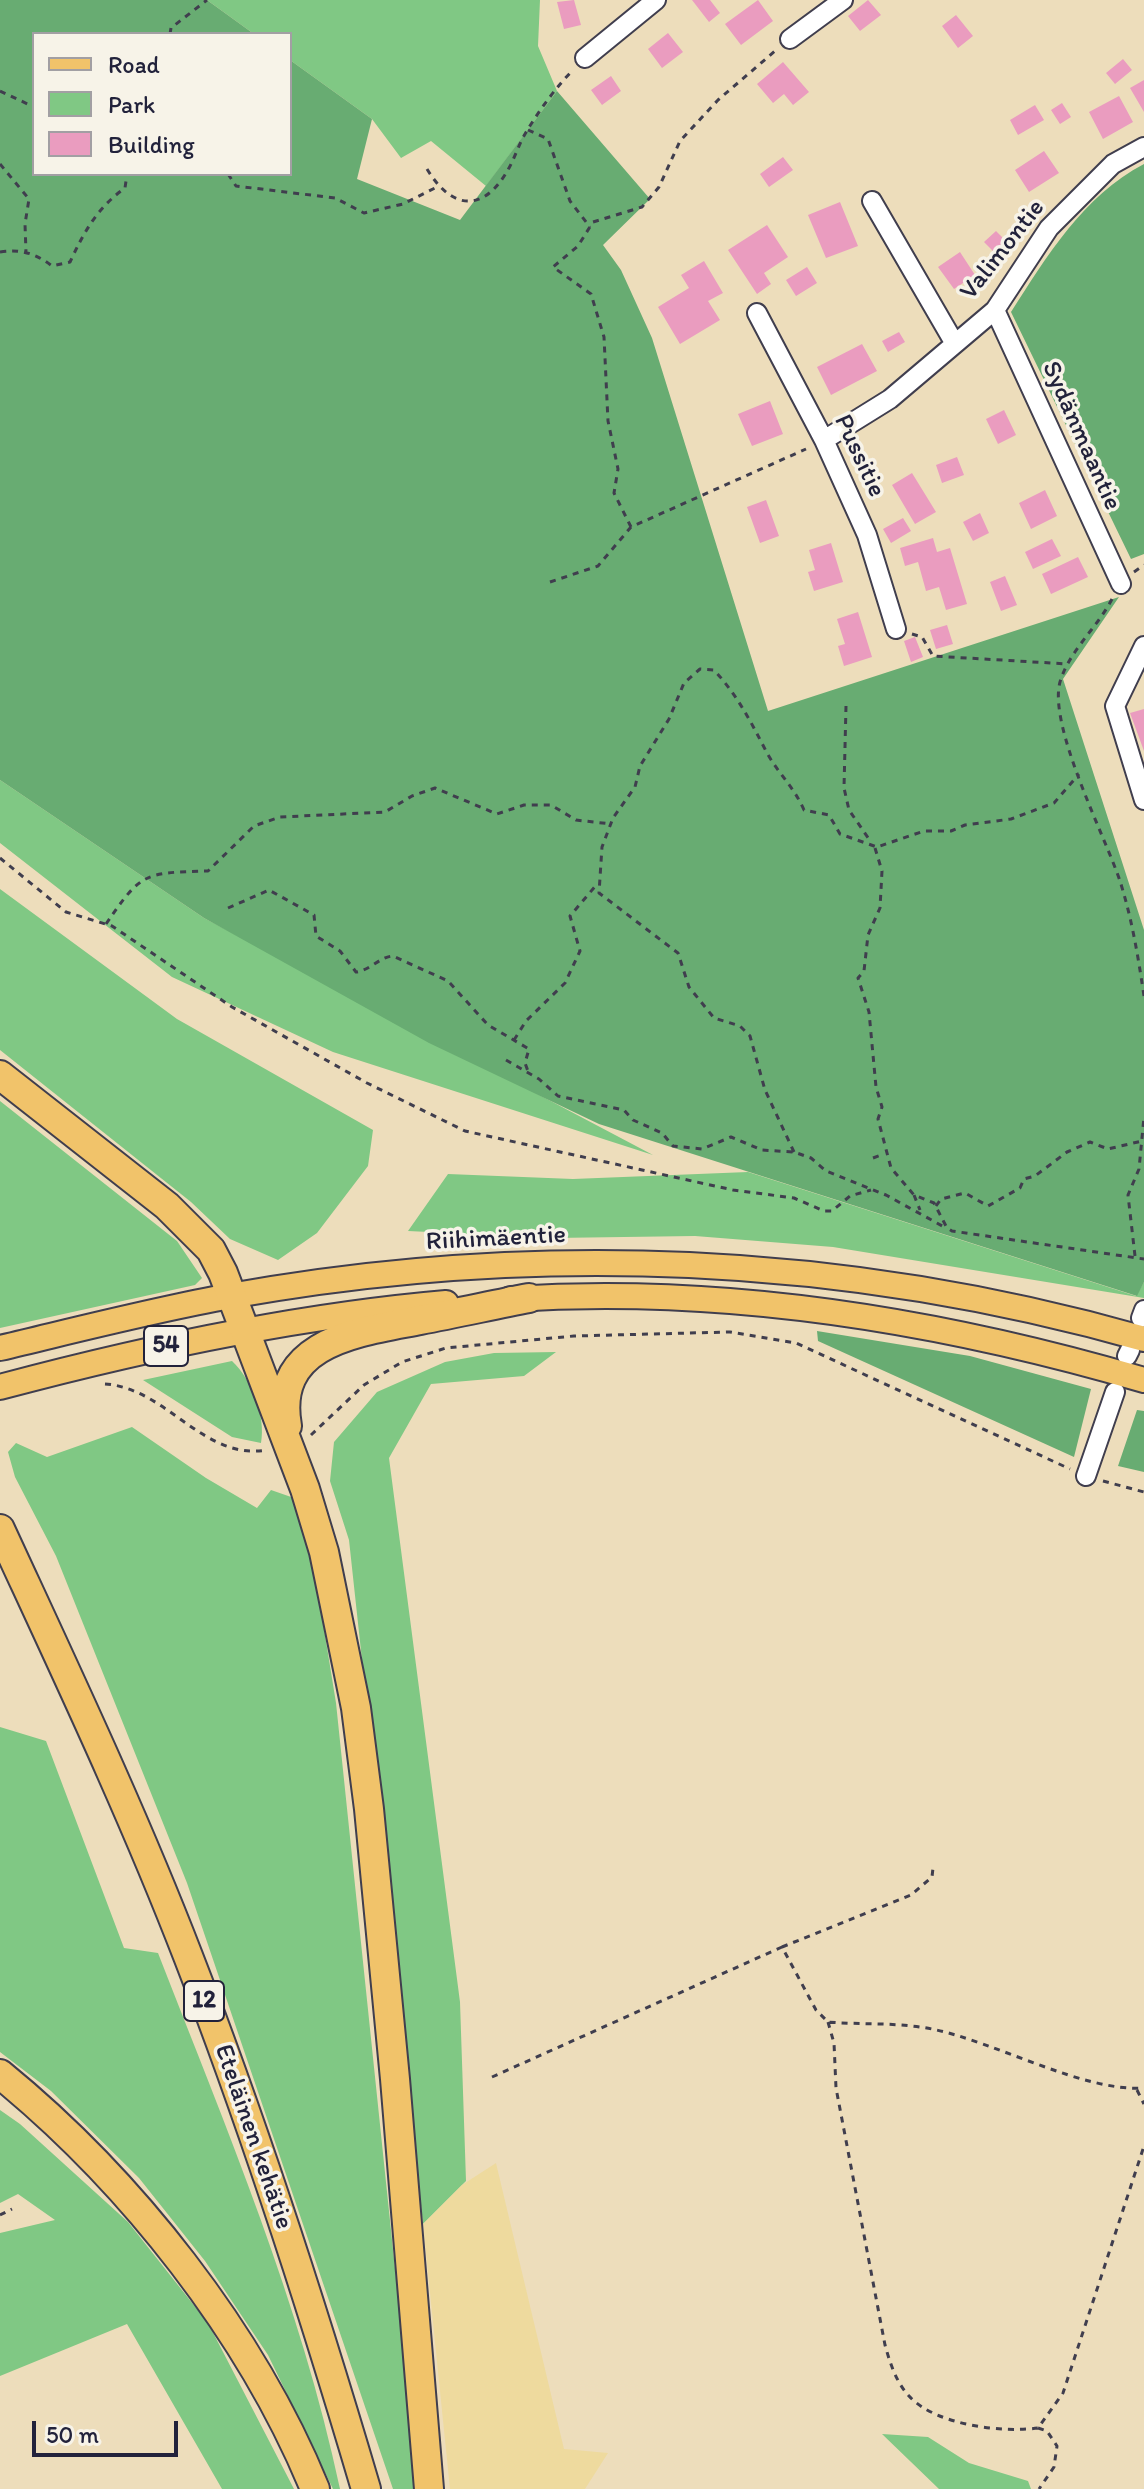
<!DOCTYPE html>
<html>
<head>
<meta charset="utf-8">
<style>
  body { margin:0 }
  #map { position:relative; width:1144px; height:2489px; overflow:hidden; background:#edddbb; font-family:Itim,sans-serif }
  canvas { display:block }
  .legend { position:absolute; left:32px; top:32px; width:260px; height:144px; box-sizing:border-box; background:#f7f3e8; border:2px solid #a29fa3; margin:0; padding:10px 14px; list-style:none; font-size:24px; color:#22223b }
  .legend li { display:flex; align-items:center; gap:16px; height:40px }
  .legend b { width:40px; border:2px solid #a29fa3 }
  .scale { position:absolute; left:32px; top:2421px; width:146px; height:36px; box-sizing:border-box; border:4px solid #22223b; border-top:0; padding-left:10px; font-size:24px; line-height:28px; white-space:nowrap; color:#22223b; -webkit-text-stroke:6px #f7f3e8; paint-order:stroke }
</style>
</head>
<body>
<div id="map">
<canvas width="1144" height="2489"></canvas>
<ul class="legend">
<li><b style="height:10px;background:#f1c36a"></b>Road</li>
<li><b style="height:22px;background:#80c884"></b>Park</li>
<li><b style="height:22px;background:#ea9cbf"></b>Building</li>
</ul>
<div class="scale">50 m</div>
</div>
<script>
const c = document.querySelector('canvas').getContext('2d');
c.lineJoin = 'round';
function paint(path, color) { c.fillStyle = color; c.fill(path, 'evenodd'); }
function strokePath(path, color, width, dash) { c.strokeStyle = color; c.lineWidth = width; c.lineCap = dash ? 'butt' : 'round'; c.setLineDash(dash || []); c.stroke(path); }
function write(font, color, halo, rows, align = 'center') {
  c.font = font + ' Itim,sans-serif'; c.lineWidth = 7; c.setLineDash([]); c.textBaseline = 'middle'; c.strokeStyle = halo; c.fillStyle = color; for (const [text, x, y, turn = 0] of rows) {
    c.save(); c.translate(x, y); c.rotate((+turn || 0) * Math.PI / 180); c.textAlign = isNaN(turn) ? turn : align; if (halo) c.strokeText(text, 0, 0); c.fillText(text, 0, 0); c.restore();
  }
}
const green = new Path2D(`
  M207,0H540L538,46L557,91L486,186L431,141L401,158L372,119L290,60V34H254Z
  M0,780L204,918L653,1155L333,1052L172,977L0,843Z
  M0,889L177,1019L373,1130L368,1166L317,1233L278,1260L230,1239L191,1202L0,1050Z
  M0,1101L177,1241L202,1278L195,1285L0,1328Z
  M748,1172L1136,1296L1144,1282V1298L833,1247L695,1236L553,1238L408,1231L448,1174L573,1179Z
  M556,1352L524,1376L431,1384L389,1458L460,2002L466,2181L423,2224L349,1540L330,1481L334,1442L377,1392L445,1362L494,1353Z
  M232,1361C252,1380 266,1416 261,1443L232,1437L143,1380Z
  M132,1427L206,1478L257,1508L271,1490L294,1498L314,1567L336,1703L418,2489H393L187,1883L56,1556L15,1477L8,1452L16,1443L47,1457Z
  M0,1727L46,1741L124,1948L158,1953C226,2128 301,2304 340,2489H333L268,2355L205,2261L139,2178L51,2091L0,2052Z
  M0,2110L20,2124L128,2222L208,2323L294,2489H222L127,2324L0,2376V2233L55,2220L18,2194L0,2203Z
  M882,2434L928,2437L969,2463L1028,2481L1031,2489H939Z`);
const forest = new Path2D(`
  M0,0H207L254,34H34V174H290V60L372,119L357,179L460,220L557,91L650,199L603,245L621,270L652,338L768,711L1119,597L1063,679L1144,930V1282L1137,1296L599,1124L429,1043L204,918L0,780Z
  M1144,164V554L1131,559L1011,312C1047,256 1083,196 1144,164Z
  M817,1331L970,1356L1091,1389L1074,1457L818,1341Z
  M1137,1410L1144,1411V1472L1118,1466Z`);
const sand = new Path2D(`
  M496,2163L564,2449L608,2453L585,2489H450L423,2224L462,2185Z`);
const building = new Path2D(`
  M574,0L581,25L564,29L557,2Z
  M692,0H710L720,13L709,22Z
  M758,0L773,21L741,45L725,24Z
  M868,0L881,15L860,31L848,16Z
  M956,15L973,36L958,48L942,26Z
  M668,33L683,52L662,68L648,49Z
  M1123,59L1132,70L1115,84L1106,73Z
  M783,62L809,92L793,105L784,94L773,103L757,84Z
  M611,76L621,91L602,105L591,90Z
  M1144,80V112L1130,88Z
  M1119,96L1133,122L1103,139L1089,112Z
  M1062,103L1071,117L1060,124L1051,110Z
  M1035,105L1044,120L1018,135L1010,120Z
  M1044,151L1059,173L1029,192L1015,170Z
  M783,157L793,170L769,187L760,174Z
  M840,202L858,246L826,258L808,215Z
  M767,225L788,257L764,273L771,284L757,294L728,250Z
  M996,231L1006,241L994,252L984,242Z
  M960,252L975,275L954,289L938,267Z
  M704,261L723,293L708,301L720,320L680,344L658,307L689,288L681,275Z
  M807,267L817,283L796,296L786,280Z
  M899,332L905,342L888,352L882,341Z
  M862,344L877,371L831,395L817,367Z
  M770,401L783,434L752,446L738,414Z
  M1004,410L1016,435L998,444L986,419Z
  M957,457L964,475L942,483L936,465Z
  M912,473L936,512L915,524L892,485Z
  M1045,490L1057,516L1031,529L1019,503Z
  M766,500L779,536L760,543L747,507Z
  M980,513L989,533L973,541L963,522Z
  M903,518L911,531L891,543L883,529Z
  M933,538L937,552L950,548L967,604L946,610L939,587L926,591L918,562L905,566L900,548Z
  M1052,539L1061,556L1033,569L1025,552Z
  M831,543L843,582L814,591L808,572L815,570L809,550Z
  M1078,557L1088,577L1051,594L1042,574Z
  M1005,576L1017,605L1001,611L990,582Z
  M858,612L872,657L844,666L838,646L845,644L837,619Z
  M947,625L953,644L936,649L930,630Z
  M915,637L923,657L911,662L904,641Z
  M1144,709V751L1130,713Z`);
const path = new Path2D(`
  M170,34L171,28L207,0
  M0,91L34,107
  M528,130L548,139L570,201L590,227
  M0,164L29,199L25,224L26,252
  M427,169C453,212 485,212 509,168C515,157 519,144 525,134C538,112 556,87 573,70
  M228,174L236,186L335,198L364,213L403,204L439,186
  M0,252C21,249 35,253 52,266L70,262C84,232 97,208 125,188L127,174
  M631,527L614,493L618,469L608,421L604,337L591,294L553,267L578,246L593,222L642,207L659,187L680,141L718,100L775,51
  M1134,572L1144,565
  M550,582L598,566L631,527L806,449
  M1112,599C1097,628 1069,651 1060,682C1048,726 1105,836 1120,881C1132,919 1138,956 1144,996
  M912,634L922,637L933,656L1068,664
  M846,706L844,788L849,810L871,842
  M875,848L882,871L880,908L868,935L864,971L858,978L869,1012L876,1087L882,1107L878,1119L891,1168L914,1195L934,1203L947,1228L952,1231L1144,1259
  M0,858L66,912L112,926L232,1007L367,1083L465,1131L733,1190L794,1198L824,1211H832L850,1196L871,1190
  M228,908L269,890L314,915L316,936L340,951L356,972C371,970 379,957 393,956L448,981L488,1025L529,1049L525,1063L529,1074
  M106,924C142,871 145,873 208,871L254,826L280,817L385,812L412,796L435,788L497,814L524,805H551L576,820L611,824
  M514,1040L526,1021L565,983L580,951L570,916L598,883
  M506,1060L539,1079L558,1096L624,1110L633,1120L662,1133L673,1146L702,1149L731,1137L762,1150L794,1152L811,1158L826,1171L886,1195L946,1228
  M794,1152L765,1090L750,1036L740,1026L714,1018L689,987L678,953L599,893L602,847L613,818L635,787L640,766L669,719L684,683L700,669L714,670C738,696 751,722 767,753C778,773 794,787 804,810L829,815L840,834L877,847L924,831H951L965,825L1011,819L1054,803L1079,774
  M873,1158L884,1154
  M914,1195L920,1210
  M936,1206L941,1199L965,1193L988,1206L1020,1188L1024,1179L1035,1176L1067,1152L1090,1142L1108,1149L1142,1141
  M1135,1256L1128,1195L1139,1169L1144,1117
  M105,1384C167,1388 203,1461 267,1450
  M311,1435L364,1385L402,1362L446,1348L574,1336L730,1332L796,1343L1070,1469
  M1103,1481L1144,1492
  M782,1947L911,1895L932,1877L933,1868
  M828,2022L834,2043L836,2088L885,2345C890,2363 896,2382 909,2396C935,2425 1002,2433 1038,2428L1063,2393L1144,2146
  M492,2077L782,1947L816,2010L828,2022C862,2025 897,2022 932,2029C996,2042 1083,2092 1144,2088
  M1137,2090L1144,2104
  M0,2215L12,2209
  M1038,2428L1047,2431L1057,2446L1054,2467L1039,2489`);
const minor = new Path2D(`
  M790,39L843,0
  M585,58L656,0
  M872,201L955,344
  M995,310L1121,584
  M757,313L824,440L867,535L896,629
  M824,440L890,399L995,310L1049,228L1113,164L1144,147
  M1144,646L1115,706L1144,800
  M1141,1318L1144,1310
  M1127,1356L1130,1350
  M1086,1476L1115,1392`);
const major = new Path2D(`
  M511,1299C725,1285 939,1320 1144,1380
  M0,1348C76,1330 153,1310 230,1296C534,1241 846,1254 1144,1339
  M0,1387C146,1348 295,1316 446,1303`);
const highway = new Path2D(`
  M0,1075L167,1206L211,1250L223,1273L305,1489L324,1552L356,1708L369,1809L395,2079L429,2489
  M287,1426C272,1341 359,1332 420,1320C457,1313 493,1305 529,1298
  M0,1529C65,1670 132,1811 188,1956C256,2131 313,2309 366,2489
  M0,2074C131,2181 251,2333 315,2489`);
const shields = [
  [166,1346,44],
  [204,2001,40]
];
const shieldNames = [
  ["54",166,1346],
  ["12",204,2001]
];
const streetNames = [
  ["Valimontie",1003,250,-52],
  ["Sydänmaantie",1081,436,66],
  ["Pussitie",859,456,65],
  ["Riihimäentie",496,1239,-3],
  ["Eteläinen kehätie",253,2137,71]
];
paint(green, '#80c884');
paint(forest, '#68ac72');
paint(sand, '#eeda9e');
paint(building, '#ea9cbf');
strokePath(minor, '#403e4e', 22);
strokePath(major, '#403e4e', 28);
strokePath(highway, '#403e4e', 32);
strokePath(path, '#403e4e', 3, [6, 6]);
strokePath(minor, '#fff', 18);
strokePath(major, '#f1c36a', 24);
strokePath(highway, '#f1c36a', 28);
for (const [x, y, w] of shields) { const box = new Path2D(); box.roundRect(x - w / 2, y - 20, w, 40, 6); c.fillStyle = '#f7f3e8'; c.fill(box); strokePath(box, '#22223b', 2); }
write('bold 24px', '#22223b', null, shieldNames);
write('26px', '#22223b', '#f7f3e8', streetNames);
</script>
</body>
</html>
